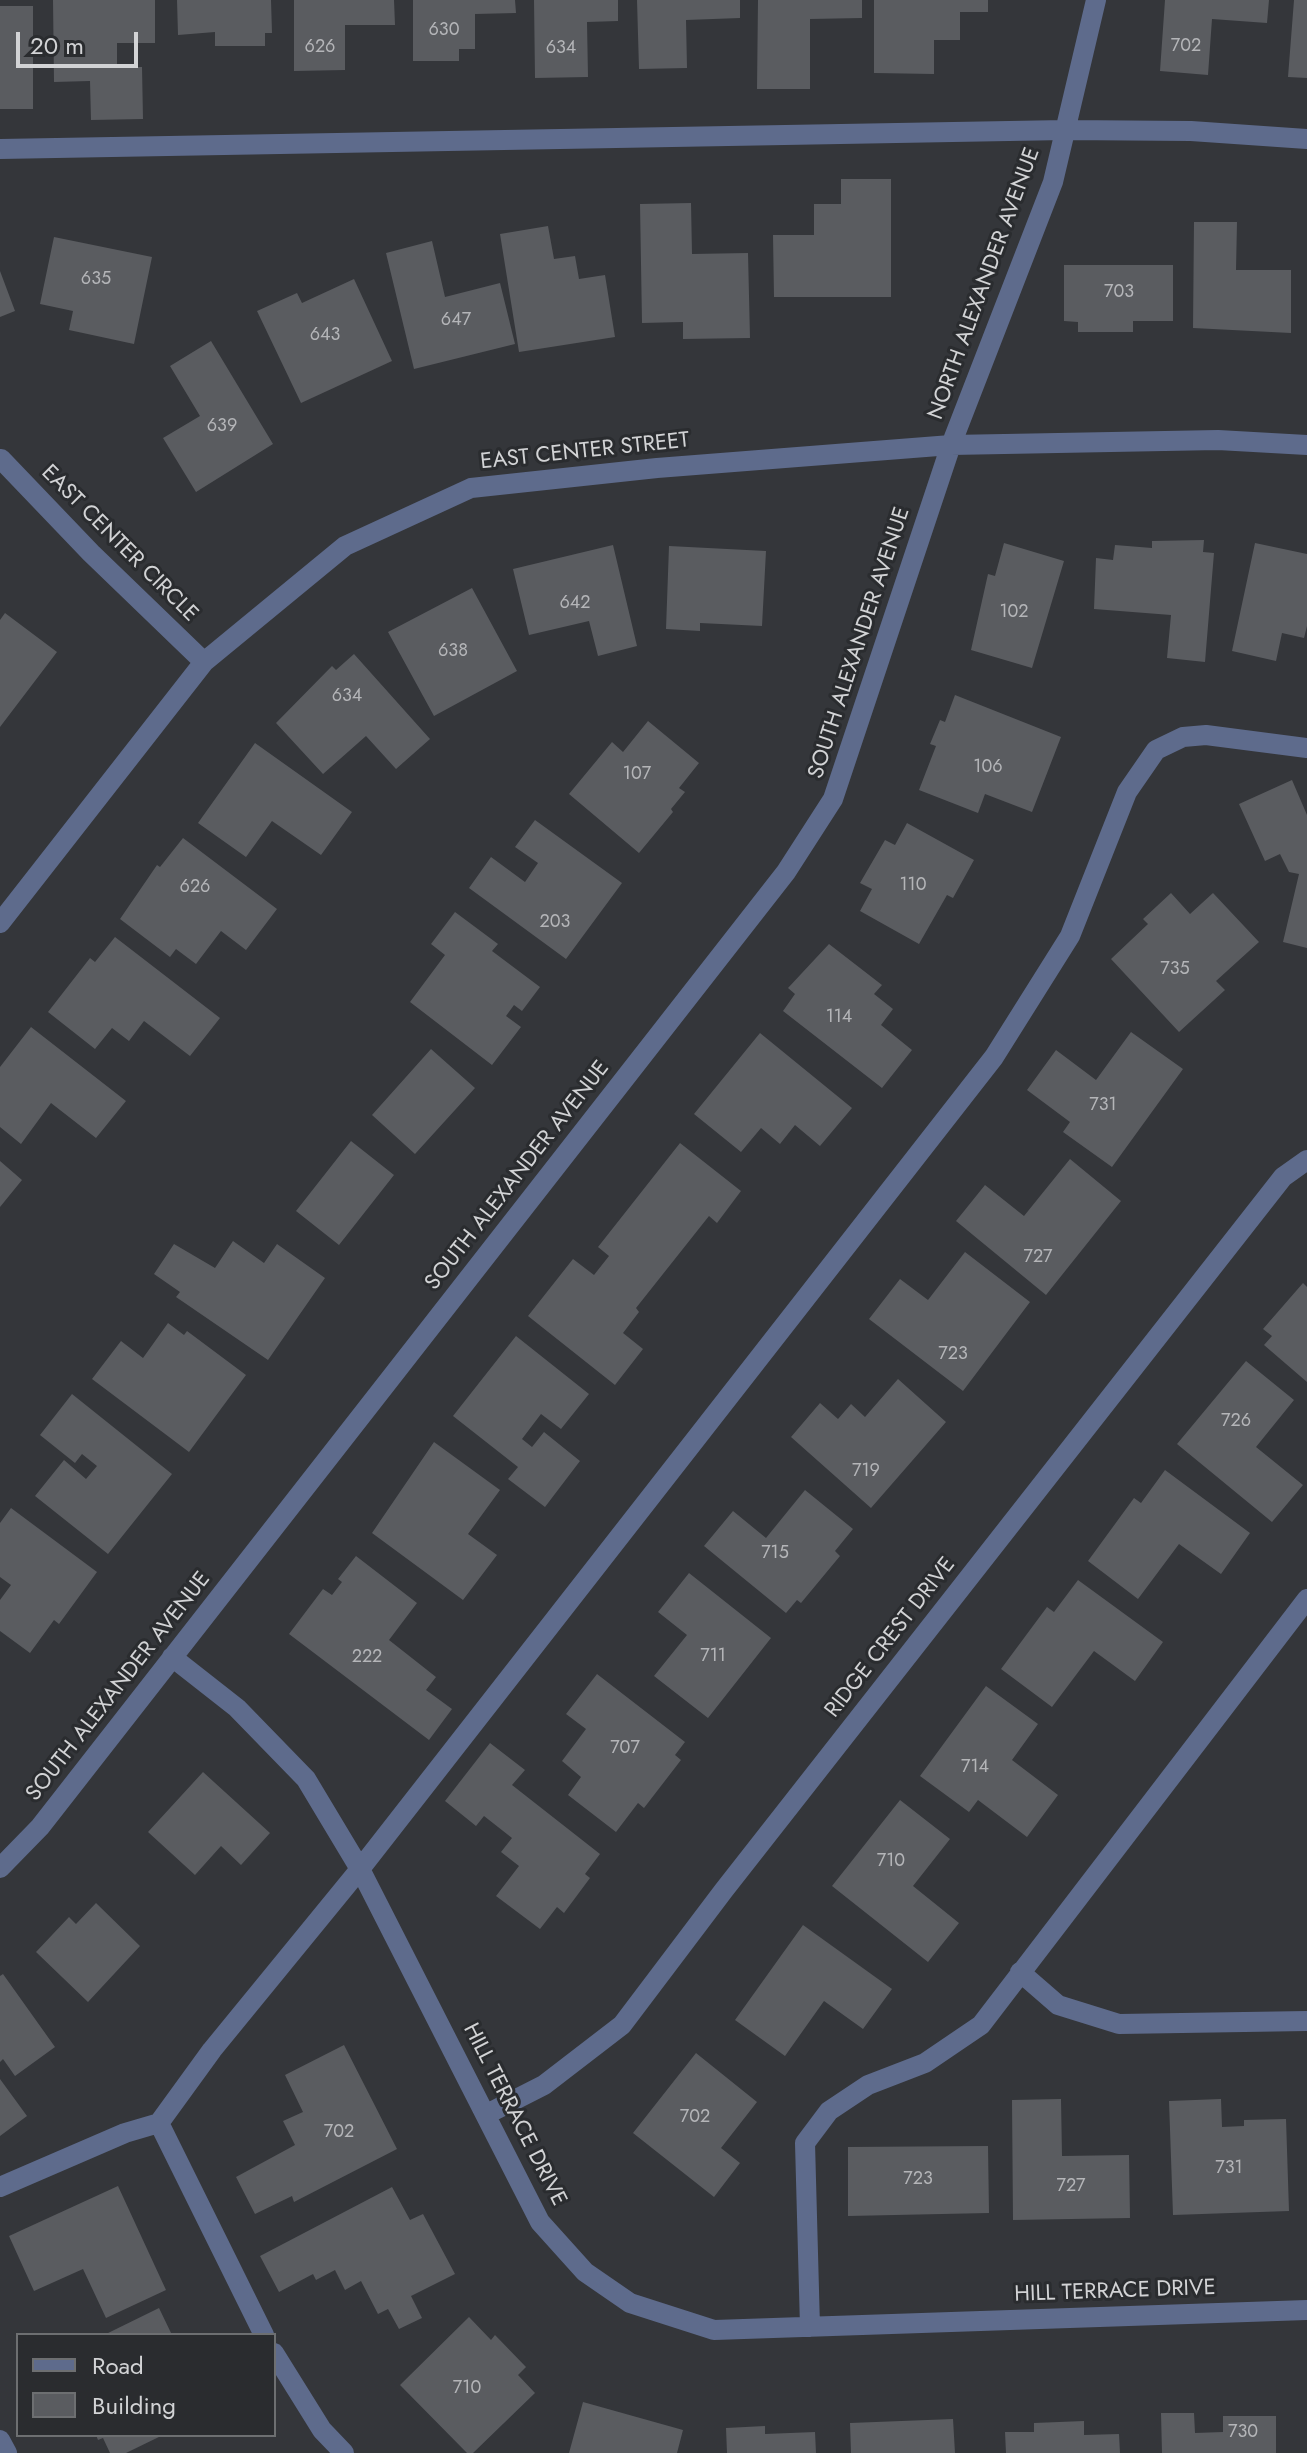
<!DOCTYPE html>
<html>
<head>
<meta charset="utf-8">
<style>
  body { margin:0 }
  #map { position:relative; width:1307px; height:2453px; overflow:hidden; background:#34363a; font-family:Jost,sans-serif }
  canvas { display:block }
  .legend { position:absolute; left:16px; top:2333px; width:260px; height:104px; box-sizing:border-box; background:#2a2c2f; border:2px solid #6d6f71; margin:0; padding:10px 14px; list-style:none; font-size:24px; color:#d2d3d5 }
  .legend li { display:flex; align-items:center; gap:16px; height:40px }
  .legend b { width:40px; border:2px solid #6d6f71 }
  .scale { position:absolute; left:16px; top:32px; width:122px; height:36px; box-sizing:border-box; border:4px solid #d2d3d5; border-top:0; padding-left:10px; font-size:24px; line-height:28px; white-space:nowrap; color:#d2d3d5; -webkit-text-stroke:6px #2a2c2f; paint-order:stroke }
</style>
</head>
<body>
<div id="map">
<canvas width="1307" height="2453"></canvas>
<ul class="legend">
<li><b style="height:10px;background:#5e6b8c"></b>Road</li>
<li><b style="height:22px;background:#5a5c60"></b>Building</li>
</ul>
<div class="scale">20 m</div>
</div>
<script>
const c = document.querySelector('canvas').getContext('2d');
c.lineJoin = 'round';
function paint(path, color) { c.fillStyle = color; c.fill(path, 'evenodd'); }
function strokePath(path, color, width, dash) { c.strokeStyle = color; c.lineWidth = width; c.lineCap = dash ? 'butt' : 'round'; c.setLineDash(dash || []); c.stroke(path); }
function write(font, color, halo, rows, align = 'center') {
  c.font = font + ' Jost,sans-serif'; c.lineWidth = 6; c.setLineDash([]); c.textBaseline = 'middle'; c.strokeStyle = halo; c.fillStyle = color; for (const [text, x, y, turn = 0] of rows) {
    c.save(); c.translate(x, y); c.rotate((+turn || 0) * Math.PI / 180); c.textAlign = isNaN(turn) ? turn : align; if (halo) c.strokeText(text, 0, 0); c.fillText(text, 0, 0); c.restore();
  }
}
const building = new Path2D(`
  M53,0H155V43H117V67H142L143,119L91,120L90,81L54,82Z
  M177,0H271L272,33H265V46H215V32L178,35Z
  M294,0H394L395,25H345V70L294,71Z
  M413,0H515L516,13L475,14V49H459V61H413Z
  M534,0H618V21L587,22L588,77L535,78Z
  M637,0H740V18L686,20L687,68L639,69Z
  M758,0H862V18L810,19V89H757Z
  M874,0H988V12H960V40H934V74L874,73Z
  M1165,0H1269L1267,23L1212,19L1208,75L1160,71Z
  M1294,0H1307V78L1288,77Z
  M0,6H33V109H0Z
  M841,179H891V297H774L773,235H814V204H841Z
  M691,203L692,254L748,253L750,338L683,339V322L642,323L640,204Z
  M1194,222H1237L1236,270H1291V333L1193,328Z
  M548,226L554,259L575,256L579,279L605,275L615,337L519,352L500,234Z
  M54,237L152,257L134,344L69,330L73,311L40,304Z
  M432,241L445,297L500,283L515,344L414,369L386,253Z
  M1064,265H1173V321H1133V332H1078V322L1064,321Z
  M0,271L15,311L0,317Z
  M354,279L392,361L301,403L257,311L297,293L302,303Z
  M211,341L273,444L196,492L163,438L200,416L170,366Z
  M1204,540L1203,552L1214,553L1205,662L1167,658L1171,615L1094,609L1096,558L1113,560L1115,545L1152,548V541Z
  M1004,543L1064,561L1032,668L971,650L988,574L995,576Z
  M1255,543L1307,554V626L1304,638L1282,633L1276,661L1232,651Z
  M613,545L637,646L598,656L589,621L529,635L513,569Z
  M669,546L766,551L762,626L700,623V631L666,629Z
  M472,588L517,671L434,716L388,632Z
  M5,613L57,652L0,727V620Z
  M354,654L430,739L396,769L366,736L323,774L276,723L332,666L336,670Z
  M955,695L1061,737L1032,812L985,794L978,813L919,790L936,746L930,744L940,720L945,722Z
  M648,721L699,763L679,788L685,792L671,809L673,812L639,853L569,794L612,742L623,752Z
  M255,743L352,812L321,855L272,821L246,857L198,823Z
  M1292,780L1307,815V948L1283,942L1299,874L1289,872L1280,854L1265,861L1239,804Z
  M535,820L622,883L566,959L469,888L491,857L525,882L538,863L515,847Z
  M907,823L974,860L953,898L947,895L919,944L860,911L872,889L860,883L885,840L895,845Z
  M183,838L277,909L246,950L221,931L196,964L176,949L170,957L120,919L157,865L160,867Z
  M1171,893L1190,914L1213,893L1259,942L1216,981L1225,990L1179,1032L1111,959L1148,924L1143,919Z
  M455,912L498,944L492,951L540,987L522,1011L514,1005L506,1016L521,1027L492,1065L410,1002L445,955L431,944Z
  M115,937L220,1018L190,1056L144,1021L129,1041L112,1028L95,1049L48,1012L90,958L95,962Z
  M829,944L882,985L874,994L893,1009L881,1025L912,1050L882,1088L783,1011L795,994L788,988Z
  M31,1027L126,1101L96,1138L51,1103L21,1144L0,1127V1067Z
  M1131,1032L1183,1069L1112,1167L1063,1132L1070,1122L1027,1090L1056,1050L1096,1080Z
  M760,1033L852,1108L820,1146L795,1125L780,1144L761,1128L741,1152L694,1114Z
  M431,1049L475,1088L415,1154L372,1115Z
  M351,1141L394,1175L339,1245L296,1211Z
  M680,1143L741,1191L717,1223L709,1216L636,1308L639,1312L623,1333L643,1349L615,1385L528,1316L573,1259L594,1275L609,1256L598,1247Z
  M1070,1159L1121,1201L1046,1295L956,1221L985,1185L1024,1216Z
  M0,1161L22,1180L0,1207Z
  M233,1241L264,1263L277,1244L325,1278L268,1360L176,1297L180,1292L154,1274L174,1244L215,1268Z
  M965,1252L1030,1302L963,1391L869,1319L900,1279L928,1300Z
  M1303,1283L1307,1287V1382L1264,1345L1272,1336L1263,1329Z
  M168,1323L184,1335L187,1331L246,1375L189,1452L92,1379L121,1341L143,1358Z
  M516,1336L589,1394L561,1429L541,1414L522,1439L532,1447L544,1432L580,1461L545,1507L508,1479L518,1467L453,1416Z
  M1246,1361L1294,1400L1256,1447L1303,1485L1272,1522L1177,1444Z
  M898,1379L946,1422L871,1508L791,1437L820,1403L838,1419L851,1404L865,1417Z
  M72,1394L172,1474L108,1554L35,1496L64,1460L86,1479L97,1466L82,1454L75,1463L40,1435Z
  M434,1442L500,1490L468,1534L497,1555L463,1600L372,1533Z
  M1165,1470L1250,1533L1221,1574L1179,1544L1138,1599L1088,1561L1134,1498L1141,1503Z
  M805,1490L853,1529L835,1551L840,1556L801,1603L797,1600L786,1613L704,1546L733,1511L766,1538Z
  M11,1508L97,1572L59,1624L54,1620L30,1653L0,1631V1600L11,1585L0,1577V1523Z
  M356,1556L417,1603L389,1640L436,1677L426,1690L452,1709L429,1740L289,1634L323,1589L332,1595L342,1582L338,1579Z
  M689,1573L771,1638L708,1718L654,1676L687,1635L658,1612Z
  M1078,1580L1163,1642L1135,1681L1094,1651L1052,1707L1001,1669L1047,1607L1054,1612Z
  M597,1674L685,1742L675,1755L681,1760L644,1808L638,1803L616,1832L568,1795L581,1777L562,1761L586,1729L566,1714Z
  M986,1686L1038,1724L1012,1760L1058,1795L1027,1837L978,1800L969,1812L920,1776Z
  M490,1743L525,1770L512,1785L600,1854L585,1874L590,1878L564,1913L557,1907L540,1929L496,1896L519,1866L501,1852L512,1838L484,1816L476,1826L445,1801Z
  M203,1772L270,1833L241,1865L221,1846L195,1875L148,1832Z
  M900,1800L950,1839L913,1886L959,1923L928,1962L832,1886Z
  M96,1903L140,1946L88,2002L36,1952L69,1917L76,1924Z
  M803,1925L892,1989L863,2029L824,2001L785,2056L735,2020Z
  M3,1974L55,2047L15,2076L3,2059L0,2062V1976Z
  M344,2045L397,2149L294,2202L292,2196L255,2214L236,2177L295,2145L283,2121L303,2112L285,2075Z
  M696,2053L757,2102L721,2148L740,2163L714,2197L633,2133Z
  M0,2079L27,2116L0,2136Z
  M1061,2099L1062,2156L1129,2155L1130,2218L1013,2220L1012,2100Z
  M1221,2099L1222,2127L1244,2126V2120L1286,2119L1289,2211L1173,2215L1169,2101Z
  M988,2146L989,2213L848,2216V2147Z
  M118,2186L166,2290L106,2318L83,2269L34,2291L9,2236Z
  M392,2187L410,2220L423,2214L455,2274L411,2296L422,2318L399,2329L388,2309L378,2314L361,2281L345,2290L335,2270L316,2280L313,2274L279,2292L260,2256Z
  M159,2308L172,2335H104Z
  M469,2317L491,2340L495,2335L526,2367L518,2375L535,2393L473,2453H467L400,2385Z
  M583,2402L683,2430L677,2453H569Z
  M1161,2413H1194L1195,2433L1223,2432V2416H1276V2453H1162Z
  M953,2419L955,2453H851L850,2423Z
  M1084,2421V2435L1119,2434L1120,2453H1006L1005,2432H1034V2423Z
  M765,2426V2434L815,2432L816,2453H727L726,2428Z
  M96,2435H163L126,2453H110L103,2438L98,2440Z`);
const minor = new Path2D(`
  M0,149L1065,130L1191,131L1307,139
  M1,459L91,553L204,662
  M0,923L204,662L345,546L471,488L657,468L951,445L1218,440L1307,445
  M172,1657L237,1708L306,1779L360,1869L540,2222L585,2272L630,2303L714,2330L1307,2310
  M0,1868L40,1827L786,872L833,799L951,445L1053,182L1096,0
  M1020,1972L1058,2005L1119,2024L1307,2021
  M487,2114L544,2085L622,2025L724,1890L1283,1177L1307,1160
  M159,2123L212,2050L360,1869L994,1057L1070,936L1127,792L1156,750L1183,737L1206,735L1307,748
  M0,2187L125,2133L159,2123L264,2335
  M810,2327L805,2143L829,2111L868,2085L925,2063L981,2025L1307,1599
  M274,2353L322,2430L344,2453
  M0,2440L7,2453`);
const numberNames = [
  ["630",444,31],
  ["702",1186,47],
  ["626",320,48],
  ["634",561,49],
  ["635",96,280],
  ["703",1119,293],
  ["647",456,321],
  ["643",325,336],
  ["639",222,427],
  ["642",575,604],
  ["102",1014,613],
  ["638",453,652],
  ["634",347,697],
  ["106",988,768],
  ["107",637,775],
  ["110",913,886],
  ["626",195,888],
  ["203",555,923],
  ["735",1175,970],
  ["114",839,1018],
  ["731",1103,1106],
  ["727",1038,1258],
  ["723",953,1355],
  ["726",1236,1422],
  ["719",866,1472],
  ["715",775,1554],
  ["711",713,1657],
  ["222",367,1658],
  ["707",625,1749],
  ["714",975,1768],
  ["710",891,1862],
  ["702",695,2118],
  ["702",339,2133],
  ["731",1229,2169],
  ["723",918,2180],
  ["727",1071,2187],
  ["710",467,2389],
  ["730",1243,2433]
];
const streetNames = [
  ["NORTH ALEXANDER AVENUE",985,284,-70],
  ["EAST CENTER STREET",585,452,-6],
  ["EAST CENTER CIRCLE",119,544,45],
  ["SOUTH ALEXANDER AVENUE",860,643,-72],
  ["SOUTH ALEXANDER AVENUE",518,1176,-52],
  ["RIDGE CREST DRIVE",891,1638,-52],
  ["SOUTH ALEXANDER AVENUE",119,1687,-52],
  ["HILL TERRACE DRIVE",514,2115,63],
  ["HILL TERRACE DRIVE",1115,2292,-2]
];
paint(building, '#5a5c60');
strokePath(minor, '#5e6b8c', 20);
write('18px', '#b4b5b8', null, numberNames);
write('22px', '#d2d3d5', '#2a2c2f', streetNames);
</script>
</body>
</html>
